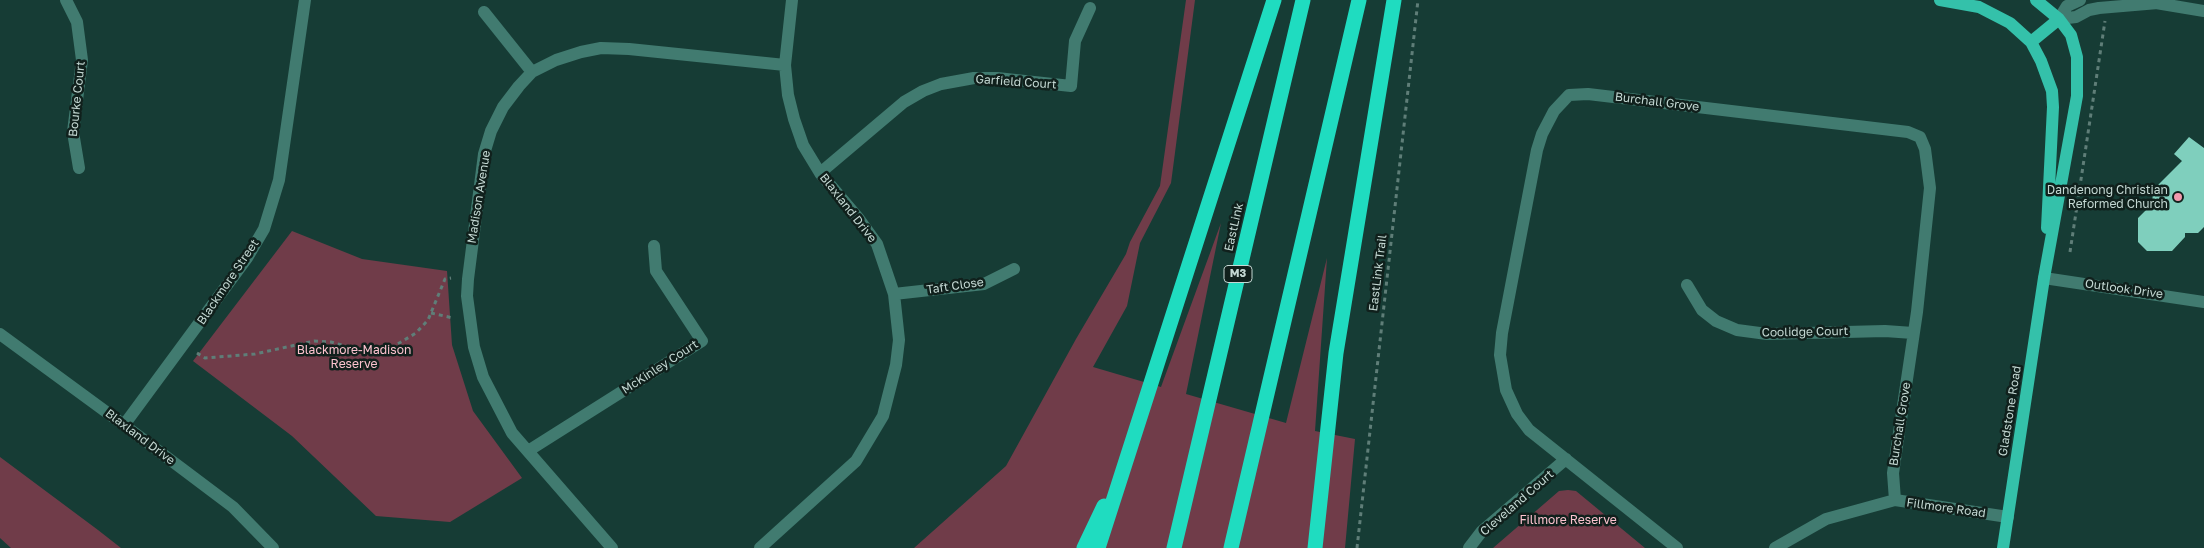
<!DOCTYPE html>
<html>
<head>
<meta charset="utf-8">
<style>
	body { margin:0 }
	canvas { display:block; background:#163c35 }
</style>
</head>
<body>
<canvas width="2204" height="548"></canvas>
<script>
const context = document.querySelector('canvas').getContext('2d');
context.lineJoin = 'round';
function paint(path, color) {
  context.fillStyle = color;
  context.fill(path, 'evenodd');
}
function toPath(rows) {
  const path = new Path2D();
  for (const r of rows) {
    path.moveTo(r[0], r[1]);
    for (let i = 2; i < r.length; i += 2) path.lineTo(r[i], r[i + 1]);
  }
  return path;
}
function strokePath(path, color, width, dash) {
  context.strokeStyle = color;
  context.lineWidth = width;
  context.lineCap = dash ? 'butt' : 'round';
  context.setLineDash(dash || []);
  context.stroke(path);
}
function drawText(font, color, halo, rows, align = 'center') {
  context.font = font + ' "Golos Text",sans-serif';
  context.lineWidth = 5;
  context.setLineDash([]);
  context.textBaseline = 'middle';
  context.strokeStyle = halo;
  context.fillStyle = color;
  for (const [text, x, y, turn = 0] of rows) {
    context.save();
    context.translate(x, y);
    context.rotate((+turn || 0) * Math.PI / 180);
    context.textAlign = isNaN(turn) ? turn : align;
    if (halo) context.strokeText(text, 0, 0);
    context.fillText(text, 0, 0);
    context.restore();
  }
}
paint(toPath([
	[1186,0,1195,0,1171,183,1140,243,1127,306,1093,367,1161,387,1221,223,1186,394,1286,423,1327,258,1315,431,1355,439,1345,548,914,548,1006,466,1076,339,1126,254,1130,242,1160,186],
	[292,231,362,259,447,271,452,345,473,411,522,478,450,522,376,516,292,436,193,361],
	[0,457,98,530,121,548,11,548,0,538],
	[1568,490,1576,491,1645,548,1493,548,1559,491]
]), '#703c49');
paint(toPath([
	[2189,137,2204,148,2204,227,2198,233,2185,233,2185,237,2172,251,2147,251,2138,242,2138,218,2153,203,2152,191,2182,161,2174,154]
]), '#7fcfbd');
strokePath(toPath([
	[2070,252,2105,21],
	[431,313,453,318],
	[197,353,205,358,255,354,314,341,331,342,373,354,386,351,416,333,428,320,445,279,451,278],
	[1357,548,1418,0]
]), '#5f7e78', 3, [4, 4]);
strokePath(toPath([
	[66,0,77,22,82,60,73,132,79,168],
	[2150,2,2204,11],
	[484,12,532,72],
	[2059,19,2076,17,2089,10,2099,8,2158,3],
	[2059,19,2067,6,2080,0],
	[820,173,904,102,923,91,941,84,974,78,997,78,1071,86,1075,41,1090,8],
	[2044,278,2204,302],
	[1687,285,1702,310,1716,321,1737,330,1767,334,1885,331,1913,333],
	[894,294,984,284,1014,269],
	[0,334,124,425,233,507,273,548],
	[124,425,247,258,264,229,279,180,305,0],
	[528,451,702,341,656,271,654,246],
	[612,548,512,433,483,377,474,347,467,296,468,279,484,154,491,131,503,107,519,86,532,72,556,60,581,52,601,48,629,49,785,65],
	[760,548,856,461,883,416,896,365,899,340,894,294,877,244,859,219,820,173,803,145,794,119,788,95,785,65,792,0],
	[1469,548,1482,531,1566,459],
	[1677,548,1529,430,1517,414,1506,390,1500,355,1502,333,1537,150,1542,134,1554,111,1569,95,1588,94,1908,132,1920,137,1925,149,1930,188,1917,312,1893,473,1895,500],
	[1775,548,1826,519,1895,500,2008,517]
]), '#417b70', 12);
strokePath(toPath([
	[1940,0,1979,7,2010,23,2031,42,2041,61,2052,91,2053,107,2047,228],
	[2031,42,2059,19],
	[2003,548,2044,278,2077,96,2077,57,2071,35,2059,19,2036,0]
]), '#34c1aa', 12);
strokePath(toPath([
	[1084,548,1104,506],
	[1098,548,1274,0],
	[1174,548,1303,0],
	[1231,548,1359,0],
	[1315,548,1336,353,1394,0]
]), '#1fdcc0', 15);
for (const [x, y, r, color] of [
	[2178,197,5,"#f29aae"]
]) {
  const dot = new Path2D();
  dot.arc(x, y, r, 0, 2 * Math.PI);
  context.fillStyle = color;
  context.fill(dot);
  strokePath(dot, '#10201c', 2);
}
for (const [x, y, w] of [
	[1238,274,28]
]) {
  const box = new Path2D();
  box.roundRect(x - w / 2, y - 8.5, w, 17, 4);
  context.fillStyle = '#10201c';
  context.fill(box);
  strokePath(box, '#c4d8d3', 1);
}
drawText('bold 11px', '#c4d8d3', null, [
	["M3",1238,274]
]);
drawText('12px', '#c4d8d3', '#10201c', [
	["Garfield Court",1016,82,4],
	["Bourke Court",77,99,-84],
	["Burchall Grove",1657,102,7],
	["Madison Avenue",479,197,-81],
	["Blaxland Drive",848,208,52],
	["EastLink",1234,227,-77],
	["EastLink Trail",1378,273,-83],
	["Blackmore Street",228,282,-56],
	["Taft Close",955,286,-8],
	["Outlook Drive",2124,289,8],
	["Coolidge Court",1805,332,-1],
	["McKinley Court",660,367,-33],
	["Gladstone Road",2010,411,-81],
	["Burchall Grove",1900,424,-81],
	["Blaxland Drive",140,437,37],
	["Cleveland Court",1517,503,-41],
	["Fillmore Road",1946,508,8]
]);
drawText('12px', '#c4d8d3', '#10201c', [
	["Dandenong Christian",2168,190],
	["Reformed Church",2168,204]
], 'right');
drawText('12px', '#fdc3cf', '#10201c', [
	["Blackmore-Madison",354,350],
	["Reserve",354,364],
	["Fillmore Reserve",1568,520]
]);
</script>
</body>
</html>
